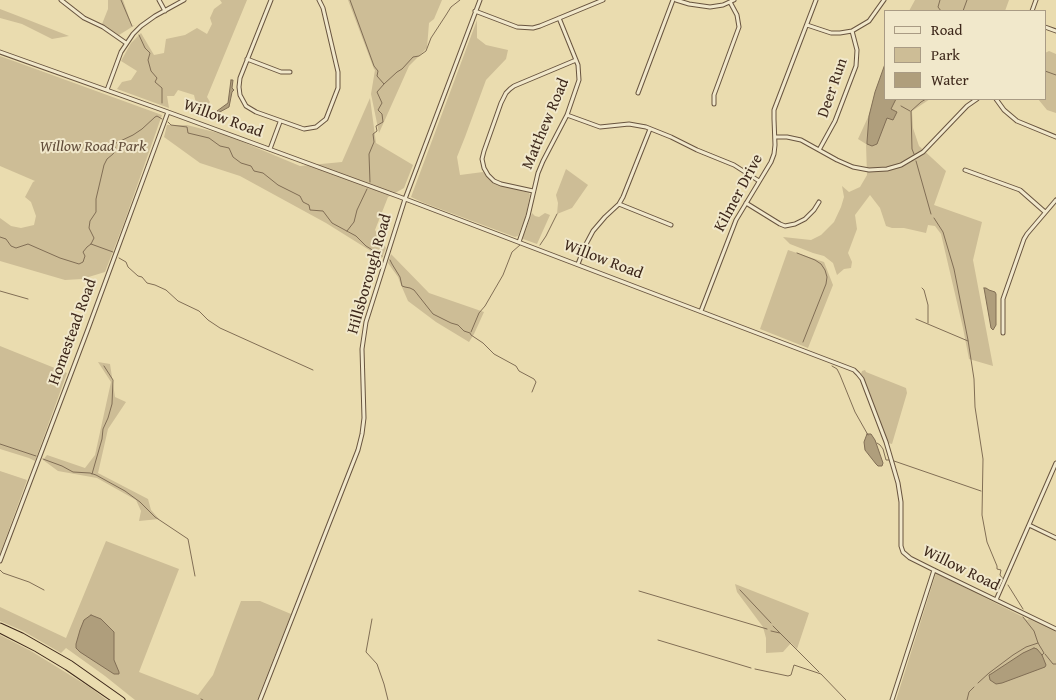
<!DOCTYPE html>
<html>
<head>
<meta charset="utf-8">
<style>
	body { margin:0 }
	#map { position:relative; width:1056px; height:700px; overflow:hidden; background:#eadcaf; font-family:"Gentium Book Plus",serif }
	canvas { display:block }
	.legend { position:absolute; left:884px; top:10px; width:162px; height:90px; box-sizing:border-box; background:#f1e8cb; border:1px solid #a99b84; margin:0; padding:6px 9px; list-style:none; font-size:15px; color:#3d271a }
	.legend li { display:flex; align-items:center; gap:10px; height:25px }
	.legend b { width:25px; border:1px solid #a99b84 }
</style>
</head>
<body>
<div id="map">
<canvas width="1056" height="700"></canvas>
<ul class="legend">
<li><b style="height:6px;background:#f1e8cb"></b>Road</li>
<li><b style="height:14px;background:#cdbd96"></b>Park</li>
<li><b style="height:14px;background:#af9e7c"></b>Water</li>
</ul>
</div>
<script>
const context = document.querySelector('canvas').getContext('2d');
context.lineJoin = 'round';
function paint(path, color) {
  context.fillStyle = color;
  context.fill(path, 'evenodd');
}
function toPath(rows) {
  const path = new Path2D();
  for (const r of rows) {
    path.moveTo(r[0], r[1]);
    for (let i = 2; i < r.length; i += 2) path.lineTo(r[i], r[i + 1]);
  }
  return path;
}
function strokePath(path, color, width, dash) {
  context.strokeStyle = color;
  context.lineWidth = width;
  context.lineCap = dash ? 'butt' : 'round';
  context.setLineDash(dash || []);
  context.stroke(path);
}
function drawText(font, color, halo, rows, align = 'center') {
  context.font = font + ' "Gentium Book Plus",serif';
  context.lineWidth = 4;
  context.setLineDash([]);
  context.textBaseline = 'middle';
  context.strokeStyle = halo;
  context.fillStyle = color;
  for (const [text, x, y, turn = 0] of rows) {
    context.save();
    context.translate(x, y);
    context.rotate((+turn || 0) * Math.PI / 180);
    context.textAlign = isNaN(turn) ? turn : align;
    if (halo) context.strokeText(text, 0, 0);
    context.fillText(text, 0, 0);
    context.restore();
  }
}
paint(toPath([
	[108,0,123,0,132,26,135,25,119,35,102,24,108,9],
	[220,0,247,0,207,97,210,102,202,113,198,111,194,95,178,90,174,96,167,96,169,108,117,89,122,82,131,80,137,71,121,61,131,43,141,33,154,55,164,53,166,39,185,35,197,28,207,34,212,24,210,18,214,9,222,3],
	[348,0,442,0,434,19,429,23,427,48,409,66,379,133,371,94,375,70,374,69],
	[915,0,1009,0,1005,11,909,11],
	[0,9,26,19,69,36,52,39,22,24,0,18],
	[477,20,477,38,486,45,508,50,506,59,486,80,465,137,457,157,460,175,483,172,489,179,496,184,529,193,530,195,525,219,518,236,515,237,424,203,411,197],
	[1049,51,1056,54,1056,113,1047,110,1038,99,1045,99,1045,53],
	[0,56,162,115,124,223,105,272,82,279,65,280,0,261,0,218,11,226,21,228,34,225,36,216,31,202,25,197,33,182,35,181,0,166],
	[876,92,885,99,930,99,912,111,913,128,919,146,946,171,934,205,982,222,973,260,993,366,969,359,963,328,941,234,935,226,928,225,926,233,904,228,892,228,886,226,880,208,870,195,855,215,857,229,848,253,852,262,851,268,844,269,837,275,833,263,824,256,813,253,790,244,783,237,811,240,821,235,834,222,841,207,844,197,842,186,849,192,860,187,867,175,866,144,858,139,869,115],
	[370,98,376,143,413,165,404,188,388,197,375,230,386,248,382,258,326,223,240,176,200,163,164,137,167,125,187,125,226,135,300,166,342,162],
	[566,169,588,185,572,208,557,214,558,203,556,195],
	[532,213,535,216,539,217,545,213,550,215,537,244,523,239,523,237],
	[788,250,824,262,833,285,808,348,760,329],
	[391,254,429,293,484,312,474,334,469,342,436,322,408,301,401,285,398,277,388,263],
	[0,346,67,373,35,461,29,458,0,449],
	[98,362,110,364,115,397,126,402,108,429,98,473,148,499,151,510,159,519,139,521,141,511,136,500,97,478,58,471,43,460,47,455,85,468,95,455,111,382],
	[865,370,866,372,906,388,907,393,892,444,888,443,869,395,861,374,862,371],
	[0,471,27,480,0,554],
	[106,541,179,569,139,672,198,695,213,675,241,601,260,601,291,614,257,700,135,700,105,676,66,648,61,653,23,631,0,621,0,607,66,638],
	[936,573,1023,617,1027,620,1029,619,1056,632,1056,700,896,700],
	[735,584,809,613,797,649,791,643,783,652,766,653,766,638,763,627,737,592],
	[0,635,31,651,91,688,107,700,0,700]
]), '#cdbd96');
const water = toPath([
	[885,64,885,99,896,99,891,109,897,112,893,120,887,118,877,144,872,146,867,144,867,142,869,116,875,92,885,64],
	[231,80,233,80,232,88,234,90,232,92,229,107,218,113,217,111,228,103,231,80],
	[984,288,986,288,989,290,995,292,996,294,996,325,993,330,991,328,984,288],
	[867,434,871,434,875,440,883,463,882,466,878,466,876,464,865,450,864,442,867,434],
	[91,615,101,619,114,632,114,660,119,672,119,674,114,674,80,652,76,648,76,644,80,630,84,620,91,615],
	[1034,648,1037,649,1042,655,1046,665,1045,667,1002,683,996,684,990,680,989,675,991,674,1023,653,1034,648]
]);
paint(water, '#af9e7c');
strokePath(water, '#816e55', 1);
strokePath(toPath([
	[121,0,132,26],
	[350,0,374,66,378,71,377,76,384,84,377,92,382,103,378,110,382,114,383,122,376,126,377,131,373,134,374,142,369,154,370,182],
	[940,0,938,7,941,11],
	[963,11,967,0],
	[139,35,145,48,150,53,148,60,151,71,157,78,155,82,162,88,162,103],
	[1045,71,1056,75],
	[384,84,397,72,402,69,413,57,419,56,426,51,431,38,446,15,451,7,460,0],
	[901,106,910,111],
	[168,122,171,125,187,127,188,133,209,138,220,146,229,148,233,157,241,163,251,166,254,171,263,173,278,185,300,196,303,202,309,205,310,210,323,211,332,223,356,236,366,246,382,256],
	[914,154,912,149,911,111,921,102,926,99],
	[916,161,931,214],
	[934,218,943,232,954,269,968,340,974,379,975,407,983,459,982,515,987,542,997,566,997,569,1001,570,1000,575,1003,579],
	[347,231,354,222,357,210,367,189],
	[0,237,6,239,11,246,16,248,28,244,60,258,79,264,83,262,85,256,83,252,87,247,91,244,94,238,89,228,90,221,96,212,96,199,104,165,107,159,113,154,116,150,114,144,133,135,142,129,155,117,157,116,162,119],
	[91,244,113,252],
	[540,245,546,236,557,214],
	[797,253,815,260,821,264,825,270,827,277,826,284,803,342],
	[119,258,126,262,128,267,138,276,142,277,147,283,155,285,166,290,178,301,199,311,208,320,220,328,313,370],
	[390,260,392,264,400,277,402,286,405,287,410,288,414,290,433,314,451,323,458,325,464,331,470,333,471,335,483,343,494,354,516,366,519,371,534,379,536,382,532,392],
	[922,288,924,290,928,305,928,323],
	[0,291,28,299],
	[916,319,968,341],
	[471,332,479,313,485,306,503,275,512,252,520,245],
	[832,366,837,369,840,375,855,412,868,435],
	[877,443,880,445,883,449,886,460,889,460],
	[0,444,36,456],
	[43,459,62,466,73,472,90,473,96,475,125,491,140,502,155,517,188,539,195,576],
	[894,461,981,491],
	[92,474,102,439,103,429,108,418,112,404,113,380,104,366],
	[0,570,3,573,29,582,44,590],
	[1008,585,1023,609],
	[740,590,771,623],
	[639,591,767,629],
	[1023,617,1034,631,1038,643,1044,653,1042,655],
	[372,619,366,652,377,664,384,684,388,700],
	[773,626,780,633],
	[771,631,780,633,819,672],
	[658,640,751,668],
	[1045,654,1053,664,1056,664],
	[755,669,788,676,791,675,794,665,821,674,846,700],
	[978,683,989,673,1013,655,1026,647,1038,643],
	[201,699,203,700],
	[967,700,969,692,974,687]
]), '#816e55', 1);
const minor = toPath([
	[61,0,84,18,103,27,126,43],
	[159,0,165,11],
	[271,0,240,78,239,87,240,95,246,106,256,112,304,129,316,127,326,119,338,88,338,72,323,8,319,0],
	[676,0,689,4,710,7,723,5,734,0],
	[475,11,517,27,533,28,540,26,603,0],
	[1032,11,1036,0],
	[807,25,831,33,840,33,852,31,869,21,884,0],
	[1045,27,1056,31],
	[0,52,168,112,400,197,854,370,858,374,862,379,886,442,898,483,901,502,901,546,903,552,910,558,934,570,1056,629],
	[247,59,281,72,290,72],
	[107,90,121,52,133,34,141,26,155,16,184,0],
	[638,93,673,0],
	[996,99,1004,110,1017,121,1056,137],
	[714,104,714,95,739,27,737,15,730,2],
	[567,115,600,127,629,124,646,127,671,137,697,150,734,165,759,181],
	[775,137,787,137,801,140,837,160,853,167,869,170,887,169,901,165,923,152,967,106,977,99],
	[270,149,280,122],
	[819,150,835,121,856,66,857,50,852,31],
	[965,170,1020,190,1045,212],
	[533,191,501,184,494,181,488,175,484,168,482,159,484,151,501,103,506,93,510,89,514,86,576,60],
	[746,203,780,224,785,226,795,224,805,219,814,210,819,202],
	[619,204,671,225],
	[519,242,528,216,538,173,543,161,567,115,579,80,578,65,559,18],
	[578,264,585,246,593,231,605,217,619,204,623,197,650,129],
	[701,311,736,220,771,162,774,154,775,145,774,119,774,110,816,0],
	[1003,333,1003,299,1024,239,1027,234,1056,200],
	[1029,525,1056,538],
	[0,561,88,329,168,112],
	[996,600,1056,463],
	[260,700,358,450,362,434,364,418,362,349,366,322,405,199,480,0],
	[892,700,934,570]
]);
const highway = toPath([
	[0,626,22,636,71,664,122,700],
	[0,630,37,649,67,667,115,700]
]);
strokePath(minor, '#68543f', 5);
strokePath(highway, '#3d271a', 7);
strokePath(minor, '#f1e8cb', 3);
strokePath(highway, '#eadcaf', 5);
drawText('16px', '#3d271a', '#f1e8cb', [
	["Deer Run",833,88,-71],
	["Willow Road",223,119,20],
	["Matthew Road",546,124,-67],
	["Kilmer Drive",739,193,-62],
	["Willow Road",603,260,21],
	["Hillsborough Road",370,274,-74],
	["Homestead Road",73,332,-70],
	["Willow Road",961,569,26]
]);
drawText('italic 16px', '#614c39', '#f1e8cb', [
	["Willow Road Park",93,147]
]);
</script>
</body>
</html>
